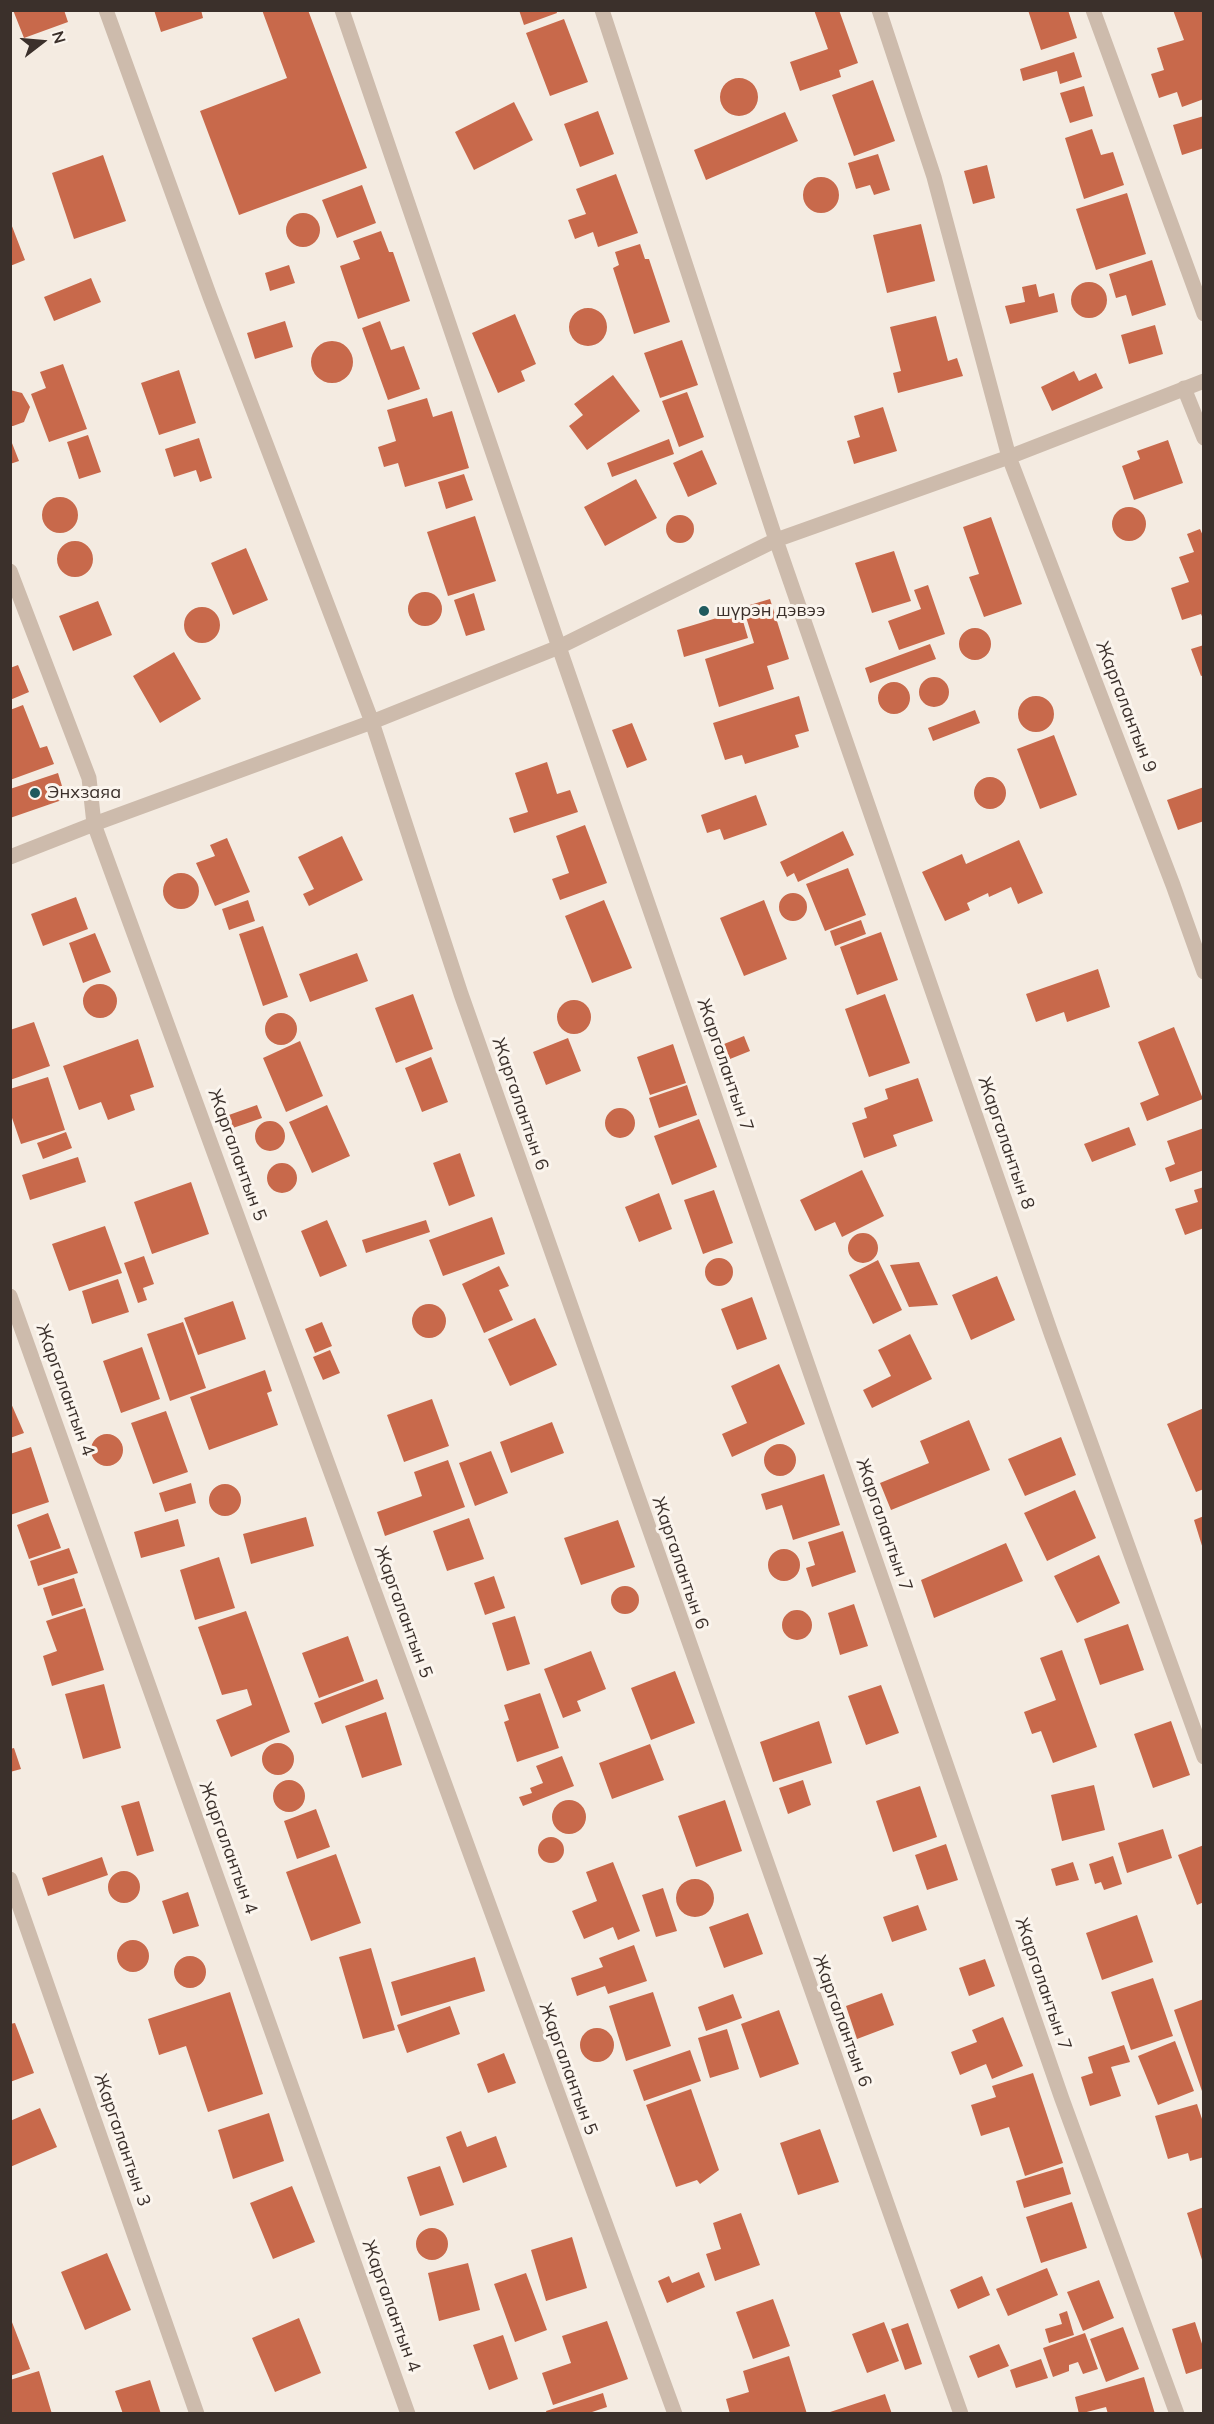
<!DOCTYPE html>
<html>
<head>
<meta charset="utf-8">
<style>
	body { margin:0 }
	#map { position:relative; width:1214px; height:2424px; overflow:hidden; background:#f4ebe1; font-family:Mulish,sans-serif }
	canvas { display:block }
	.frame { position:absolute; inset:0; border:12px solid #3b302b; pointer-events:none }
	.north { position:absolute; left:12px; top:12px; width:60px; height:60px; -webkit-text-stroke:4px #fbf5ee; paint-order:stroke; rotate:74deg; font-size:16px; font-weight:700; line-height:24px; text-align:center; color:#3b302b }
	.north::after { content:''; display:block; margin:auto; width:21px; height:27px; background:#3b302b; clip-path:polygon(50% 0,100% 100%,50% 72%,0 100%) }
</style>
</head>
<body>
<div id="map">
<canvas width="1214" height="2424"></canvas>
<div class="frame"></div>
<div class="north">N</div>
</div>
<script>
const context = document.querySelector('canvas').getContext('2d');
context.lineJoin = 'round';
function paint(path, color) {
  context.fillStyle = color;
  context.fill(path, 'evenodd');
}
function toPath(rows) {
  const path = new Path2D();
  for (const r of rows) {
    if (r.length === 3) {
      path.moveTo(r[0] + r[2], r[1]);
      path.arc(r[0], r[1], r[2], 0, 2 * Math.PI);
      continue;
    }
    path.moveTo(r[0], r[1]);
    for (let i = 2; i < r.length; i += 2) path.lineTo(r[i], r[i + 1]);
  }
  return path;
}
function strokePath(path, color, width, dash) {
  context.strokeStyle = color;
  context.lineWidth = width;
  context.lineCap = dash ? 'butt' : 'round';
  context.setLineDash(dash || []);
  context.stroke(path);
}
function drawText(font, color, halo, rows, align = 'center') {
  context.font = font + ' Mulish,sans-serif';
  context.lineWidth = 6;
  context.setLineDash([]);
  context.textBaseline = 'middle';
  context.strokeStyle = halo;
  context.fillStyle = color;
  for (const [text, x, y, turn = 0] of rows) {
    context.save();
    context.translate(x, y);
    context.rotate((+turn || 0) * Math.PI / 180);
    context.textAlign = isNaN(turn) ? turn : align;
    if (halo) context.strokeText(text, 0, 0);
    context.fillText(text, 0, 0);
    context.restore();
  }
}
paint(toPath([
	[13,10,64,10,68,22,24,38],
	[154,10,201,10,203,18,161,32],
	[262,10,308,10,367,168,239,215,200,111,287,78],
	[519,10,556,10,557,13,524,25],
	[814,10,839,10,858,63,839,70,841,77,800,91,790,62,828,49],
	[1028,10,1068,10,1077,38,1041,50],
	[1173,10,1204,10,1204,99,1182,107,1177,92,1159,98,1151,74,1164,70,1157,48,1184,40],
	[564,19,588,82,550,96,526,33],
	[1074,52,1082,77,1060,84,1057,71,1023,81,1020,69],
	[739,97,19],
	[873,80,895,141,854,156,832,95],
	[1084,86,1093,116,1070,123,1060,93],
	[514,102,533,140,474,170,455,132],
	[598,111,614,154,580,167,564,124],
	[785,112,798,141,706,180,694,150],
	[1204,116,1204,148,1182,155,1173,125],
	[1092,129,1101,155,1113,152,1124,185,1084,199,1065,138],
	[878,154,890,190,874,195,870,185,856,189,848,163],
	[103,155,126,221,74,239,52,173],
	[987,165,995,198,973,204,964,171],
	[616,174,638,233,598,247,593,232,575,239,568,220,586,214,576,189],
	[821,195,18],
	[362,185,376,223,337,238,322,200],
	[1127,193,1146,254,1096,270,1076,209],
	[303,230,17],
	[10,221,25,260,10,266],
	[921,224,935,281,887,293,873,235],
	[381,231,389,252,393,252,410,301,358,319,340,266,360,259,353,241],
	[640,244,645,259,649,259,670,322,634,334,613,268,619,265,615,252],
	[1152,260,1166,305,1132,316,1126,295,1116,298,1109,274],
	[289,265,295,283,270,291,265,273],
	[91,278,101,302,54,321,44,297],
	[1089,300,18],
	[1036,284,1039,297,1054,293,1058,312,1010,324,1005,306,1025,302,1022,287],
	[588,327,19],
	[515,314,536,364,521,371,525,381,498,393,472,333],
	[936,316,948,361,957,358,963,376,898,393,893,373,901,371,890,327],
	[285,321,293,347,255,359,247,333],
	[380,321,391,350,404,346,420,389,388,400,362,328],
	[1155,325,1163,354,1129,364,1121,335],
	[682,340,698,385,660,398,644,353],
	[332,362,21],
	[63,364,87,429,49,442,31,394,46,388,40,372],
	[179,370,196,423,159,435,141,383],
	[1074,371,1079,381,1096,373,1103,388,1052,411,1041,387],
	[613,375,640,411,587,450,569,426,583,415,574,404],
	[10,390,22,393,30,407,24,422,13,426,10,426],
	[687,392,704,437,679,447,662,401],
	[427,398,433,417,452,411,469,468,405,487,398,463,384,467,378,447,396,441,387,410],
	[883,407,897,451,854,464,847,441,860,437,854,416],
	[88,435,101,472,79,479,67,442],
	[10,438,19,461,10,464],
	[199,438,212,478,200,482,196,470,174,477,165,449],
	[669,439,674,454,612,477,607,463],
	[1168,440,1183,483,1134,500,1122,466,1140,459,1137,451],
	[702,450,717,484,688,497,673,463],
	[464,474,473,500,446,509,438,482],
	[636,479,657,518,605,546,584,507],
	[60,515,18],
	[1129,524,17],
	[680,529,14],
	[475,516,496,581,448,596,427,532],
	[991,517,1022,604,984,617,969,577,979,574,963,527],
	[1200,529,1204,538,1204,621,1201,614,1182,620,1171,588,1189,582,1179,557,1194,552,1187,534],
	[75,559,18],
	[246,548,268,600,233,615,211,563],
	[894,551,911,601,872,613,855,563],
	[928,585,945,634,899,650,888,621,921,609,914,590],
	[425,609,17],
	[474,593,485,630,466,636,454,600],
	[770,599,789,659,767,666,774,689,719,707,705,659,754,643,743,607],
	[98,601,112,635,73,651,59,616],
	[202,625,18],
	[740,611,748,638,684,657,677,630],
	[975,644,16],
	[930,644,936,659,870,683,865,668],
	[1204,645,1204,675,1201,676,1191,649],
	[174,652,201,699,160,723,133,676],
	[18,665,29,692,10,700,10,668],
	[934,692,15],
	[894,698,16],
	[799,696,809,731,795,735,799,747,745,764,742,755,725,760,713,723],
	[1036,714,18],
	[23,705,40,748,47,746,54,764,10,780,10,710],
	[975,710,980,723,933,741,928,728],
	[632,723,647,760,627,768,612,730],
	[1054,735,1077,795,1040,809,1017,749],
	[547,762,557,794,570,790,578,812,514,833,509,818,528,812,515,773],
	[58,773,62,786,58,790,62,800,10,818,10,789],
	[990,793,16],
	[1204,787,1204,821,1178,830,1167,800],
	[756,795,767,825,724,840,720,829,707,833,701,815],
	[585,825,607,883,560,900,552,879,569,873,556,836],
	[843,831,854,855,798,882,794,873,787,877,780,862],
	[342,836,363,880,309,906,303,894,314,889,298,857],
	[227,838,250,892,215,906,196,863,215,856,210,845],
	[1019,840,1043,893,1018,904,1011,887,989,897,988,893,967,903,970,910,945,921,922,872,962,854,966,864],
	[848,868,866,915,825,931,806,884],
	[181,891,18],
	[793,907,14],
	[76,897,88,929,43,946,31,914],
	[248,900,255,921,229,930,222,909],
	[604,900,632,968,592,983,565,916],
	[764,900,787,959,744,976,720,918],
	[861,920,866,934,835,946,830,931],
	[263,926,288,997,263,1006,239,934],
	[881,932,898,980,857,995,840,947],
	[95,933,111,972,83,983,69,943],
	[357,953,368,981,310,1002,299,974],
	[1098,969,1110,1007,1067,1022,1064,1012,1036,1022,1026,994],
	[100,1001,17],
	[413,994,433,1049,396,1063,375,1008],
	[885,994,910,1063,869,1077,845,1009],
	[574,1017,17],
	[281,1029,16],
	[34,1022,50,1066,10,1080,10,1030],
	[1174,1027,1203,1099,1147,1121,1140,1103,1159,1095,1138,1042],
	[744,1036,750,1051,730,1059,724,1044],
	[568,1038,581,1071,546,1085,533,1052],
	[138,1039,154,1087,130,1095,135,1110,108,1120,101,1102,79,1110,63,1066],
	[300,1041,323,1096,286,1112,263,1058],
	[673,1044,686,1083,650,1095,637,1057],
	[431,1057,448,1102,422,1112,405,1068],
	[48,1077,65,1130,21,1144,10,1112,10,1089],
	[918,1078,933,1121,893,1135,897,1146,864,1158,852,1123,867,1118,864,1108,888,1099,885,1089],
	[687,1085,697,1115,659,1128,649,1098],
	[257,1105,262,1118,230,1129,226,1116],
	[327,1105,350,1156,312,1173,289,1122],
	[620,1123,15],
	[699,1119,717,1167,672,1185,654,1136],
	[270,1136,15],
	[1129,1127,1136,1145,1092,1162,1084,1144],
	[1204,1128,1204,1170,1170,1182,1165,1168,1175,1164,1167,1141],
	[66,1132,72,1148,43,1159,37,1143],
	[460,1153,475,1196,449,1206,433,1163],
	[78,1157,86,1182,30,1200,22,1175],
	[282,1178,15],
	[862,1170,884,1216,842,1237,835,1222,815,1231,800,1200],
	[191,1182,209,1234,152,1254,134,1202],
	[1204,1187,1204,1228,1185,1235,1175,1209,1198,1202,1194,1190],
	[714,1190,733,1243,703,1254,684,1200],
	[659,1193,672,1229,639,1242,625,1207],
	[492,1217,505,1254,443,1276,429,1240],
	[327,1220,347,1266,320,1277,301,1231],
	[426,1220,430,1232,366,1253,362,1240],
	[105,1226,122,1273,69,1291,52,1244],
	[863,1248,15],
	[144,1256,154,1284,143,1288,147,1300,138,1303,124,1263],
	[719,1272,14],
	[878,1260,902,1310,873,1324,849,1275],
	[919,1262,938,1305,909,1307,890,1265],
	[499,1266,509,1286,499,1290,513,1320,484,1333,462,1284],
	[997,1276,1015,1320,971,1340,952,1295],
	[118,1279,129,1312,92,1324,82,1291],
	[752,1297,767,1339,737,1350,721,1309],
	[233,1301,246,1339,198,1355,184,1318],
	[429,1321,17],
	[535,1318,557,1365,510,1386,488,1339],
	[183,1322,206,1388,170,1401,147,1334],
	[322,1322,332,1346,315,1353,305,1329],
	[910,1334,932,1379,872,1408,863,1390,891,1376,878,1350],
	[142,1347,160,1399,121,1413,103,1361],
	[330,1350,340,1373,323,1380,313,1357],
	[779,1364,805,1424,732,1457,722,1434,747,1423,731,1386],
	[265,1370,272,1391,267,1393,278,1425,209,1450,190,1397],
	[432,1399,449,1446,404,1462,387,1415],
	[10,1401,24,1433,10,1438],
	[1204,1408,1204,1489,1196,1492,1167,1424],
	[166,1411,188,1472,153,1484,131,1423],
	[969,1420,990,1470,891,1510,880,1483,929,1463,920,1441],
	[552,1422,564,1453,511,1473,500,1442],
	[107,1450,16],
	[1061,1437,1076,1475,1025,1496,1008,1459],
	[780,1460,16],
	[31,1447,49,1502,10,1515,10,1454],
	[491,1451,508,1493,475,1506,459,1463],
	[448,1460,465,1507,385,1536,377,1512,422,1496,414,1472],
	[824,1474,840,1525,793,1540,782,1505,766,1510,761,1494],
	[191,1483,196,1503,165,1512,159,1493],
	[225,1500,16],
	[1075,1490,1096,1538,1047,1561,1024,1513],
	[48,1513,61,1548,29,1559,17,1525],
	[1204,1516,1204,1549,1203,1549,1194,1520],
	[306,1517,314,1546,251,1564,243,1534],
	[469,1518,484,1559,447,1571,433,1531],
	[178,1519,185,1546,141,1558,134,1532],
	[618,1520,635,1567,581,1585,564,1538],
	[843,1531,856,1572,812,1587,806,1568,815,1565,808,1542],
	[1006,1543,1023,1581,934,1618,921,1580],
	[69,1548,78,1573,38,1586,30,1561],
	[784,1565,16],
	[1099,1555,1120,1603,1077,1623,1054,1576],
	[219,1557,235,1608,195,1620,180,1570],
	[494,1576,505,1608,485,1615,474,1583],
	[74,1578,83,1606,52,1616,43,1588],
	[625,1600,14],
	[854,1604,868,1646,840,1655,828,1613],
	[85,1608,104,1670,52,1686,43,1656,57,1651,46,1621],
	[797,1625,15],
	[246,1611,290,1732,231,1757,216,1720,252,1705,247,1689,222,1695,198,1627],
	[515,1616,530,1664,507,1671,492,1623],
	[1128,1624,1144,1670,1100,1685,1084,1639],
	[348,1636,364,1681,319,1698,302,1653],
	[1062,1650,1097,1747,1053,1763,1041,1731,1032,1734,1024,1712,1056,1700,1040,1658],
	[591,1651,606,1689,577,1701,581,1711,563,1718,544,1669],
	[675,1671,695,1723,651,1740,631,1688],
	[377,1679,384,1699,322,1724,314,1703],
	[104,1684,121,1748,83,1759,65,1694],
	[881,1685,899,1733,866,1745,848,1696],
	[540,1693,559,1748,517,1762,504,1722,509,1720,504,1705],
	[386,1712,402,1765,362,1778,345,1726],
	[819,1721,832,1763,773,1782,760,1742],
	[1171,1721,1190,1775,1153,1788,1134,1734],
	[278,1759,16],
	[650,1744,664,1780,612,1799,599,1763],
	[14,1748,21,1769,10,1772,10,1749],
	[562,1756,574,1786,523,1806,519,1797,532,1793,530,1788,543,1783,536,1766],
	[289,1796,16],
	[803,1780,811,1805,788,1814,779,1788],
	[1094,1785,1105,1830,1062,1841,1051,1795],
	[920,1786,937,1837,893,1852,876,1801],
	[569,1817,17],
	[725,1800,742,1851,696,1867,678,1816],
	[139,1801,154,1851,137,1856,121,1806],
	[316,1809,330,1847,297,1859,284,1821],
	[1163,1829,1172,1858,1127,1873,1118,1843],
	[551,1850,13],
	[946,1844,958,1880,927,1890,915,1855],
	[1204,1845,1204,1902,1197,1905,1178,1855],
	[336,1854,361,1923,311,1941,286,1872],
	[1113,1856,1122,1884,1104,1890,1101,1882,1095,1884,1089,1864],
	[102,1857,108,1875,48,1896,42,1878],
	[613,1862,640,1931,618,1940,613,1927,584,1939,572,1911,597,1901,586,1872],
	[1073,1862,1079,1880,1056,1886,1051,1869],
	[124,1887,16],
	[695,1898,19],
	[663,1888,677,1931,656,1937,642,1895],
	[188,1892,199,1926,173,1934,162,1901],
	[918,1905,927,1930,892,1942,883,1917],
	[748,1913,763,1954,724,1968,709,1927],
	[1137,1915,1153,1962,1102,1980,1086,1933],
	[133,1956,16],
	[634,1945,647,1981,608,1994,605,1986,577,1996,571,1978,603,1967,599,1958],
	[371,1948,395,2030,363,2039,339,1957],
	[190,1972,16],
	[475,1957,485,1991,401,2016,391,1982],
	[985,1959,995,1986,969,1996,959,1968],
	[1153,1978,1173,2036,1131,2050,1111,1992],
	[230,1992,263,2094,208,2112,186,2046,159,2055,148,2019],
	[653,1992,671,2046,626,2061,609,2006],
	[882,1993,894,2025,857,2039,846,2006],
	[733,1994,742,2018,706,2031,698,2007],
	[1204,1999,1204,2094,1203,2094,1174,2010],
	[450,2006,460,2034,407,2053,397,2025],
	[779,2010,799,2064,760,2078,741,2024],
	[1003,2017,1023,2066,992,2079,986,2064,960,2075,951,2052,977,2042,972,2030],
	[15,2023,34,2073,10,2082,10,2024],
	[597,2045,17],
	[727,2029,739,2069,710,2078,698,2038],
	[1175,2041,1194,2091,1158,2105,1138,2056],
	[1124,2045,1130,2062,1111,2067,1121,2096,1090,2106,1081,2077,1093,2073,1088,2057],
	[690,2050,701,2081,644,2101,633,2070],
	[504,2053,516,2083,488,2093,477,2064],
	[1033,2073,1063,2163,1025,2176,1009,2127,981,2136,971,2105,996,2097,992,2086],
	[691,2089,719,2170,700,2184,697,2180,676,2187,646,2105],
	[1197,2104,1204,2125,1204,2157,1190,2161,1188,2153,1168,2159,1155,2116],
	[40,2108,57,2147,10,2167,10,2121],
	[269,2113,284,2161,233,2179,218,2130],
	[820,2129,839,2182,798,2195,780,2143],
	[461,2131,467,2147,496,2136,507,2167,463,2183,446,2137],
	[440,2166,454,2205,420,2216,407,2177],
	[1063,2167,1071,2194,1024,2208,1016,2181],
	[292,2186,315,2242,273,2259,250,2203],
	[1072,2202,1087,2248,1041,2263,1026,2217],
	[1204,2207,1204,2263,1203,2263,1187,2213],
	[741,2213,760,2265,715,2281,706,2254,721,2249,713,2223],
	[432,2244,16],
	[572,2237,587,2288,546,2301,531,2250],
	[107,2253,131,2310,85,2330,61,2272],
	[468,2263,480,2310,439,2321,428,2273],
	[1047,2268,1058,2295,1008,2316,996,2289],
	[699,2272,705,2287,667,2303,658,2281,669,2276,672,2283],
	[526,2273,547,2330,515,2342,494,2284],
	[982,2276,990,2295,958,2309,950,2290],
	[1099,2280,1114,2318,1083,2331,1067,2292],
	[773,2299,790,2346,753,2359,736,2312],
	[1067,2311,1074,2335,1049,2343,1045,2329,1062,2324,1059,2314],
	[10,2317,30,2369,10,2376],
	[299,2318,321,2373,275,2392,252,2338],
	[607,2321,628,2379,553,2405,542,2373,571,2363,562,2336],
	[884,2322,899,2361,867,2373,852,2334],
	[1195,2322,1204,2350,1204,2368,1186,2374,1172,2329],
	[908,2323,922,2364,905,2370,891,2329],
	[1123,2327,1139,2369,1106,2382,1090,2339],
	[1085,2333,1098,2369,1083,2374,1078,2362,1069,2365,1069,2371,1053,2377,1043,2348],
	[503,2335,518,2379,489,2390,473,2345],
	[999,2344,1009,2366,978,2378,969,2356],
	[789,2356,807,2414,730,2414,726,2399,749,2392,743,2371],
	[1041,2359,1048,2378,1016,2388,1010,2370],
	[39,2371,52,2414,10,2414,10,2380],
	[1144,2377,1155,2414,1108,2414,1106,2407,1079,2414,1075,2397],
	[150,2380,161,2414,123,2414,115,2391],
	[603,2393,607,2407,586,2414,547,2414,546,2411],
	[885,2394,892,2414,827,2414,827,2413]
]), '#c8694b');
strokePath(toPath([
	[106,10,210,297,372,722,461,994,961,2414],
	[342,10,559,647,1062,2099,1177,2414],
	[602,10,776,540,1052,1336,1204,1757],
	[879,10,934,177,1009,457,1173,885,1204,972],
	[1093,10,1204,314],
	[1184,388,1204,438],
	[10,571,89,778,94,824,675,2414],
	[10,857,94,824,372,722,559,647,776,540,1009,457,1204,381],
	[10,1296,408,2414],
	[10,1879,197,2414]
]), '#cdbbac', 15);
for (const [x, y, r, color] of [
	[704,611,6,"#1f5a5e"],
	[35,793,6,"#1f5a5e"]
]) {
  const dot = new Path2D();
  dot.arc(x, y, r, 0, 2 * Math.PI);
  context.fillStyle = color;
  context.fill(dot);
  strokePath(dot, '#fbf5ee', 2);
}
drawText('18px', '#3b302b', '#fbf5ee', [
	["шүрэн дэвээ",716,611],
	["Энхзаяа",47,793]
], 'left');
drawText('18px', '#3b302b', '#fbf5ee', [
	["Жаргалантын 9",1126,707,69],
	["Жаргалантын 7",725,1065,71],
	["Жаргалантын 6",520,1104,71],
	["Жаргалантын 8",1006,1143,71],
	["Жаргалантын 5",237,1155,70],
	["Жаргалантын 4",65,1390,70],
	["Жаргалантын 7",884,1525,71],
	["Жаргалантын 6",680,1563,71],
	["Жаргалантын 5",403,1612,70],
	["Жаргалантын 4",228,1848,70],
	["Жаргалантын 7",1043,1984,71],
	["Жаргалантын 6",842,2021,70],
	["Жаргалантын 5",568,2069,70],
	["Жаргалантын 3",122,2140,71],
	["Жаргалантын 4",391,2306,70]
]);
</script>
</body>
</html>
